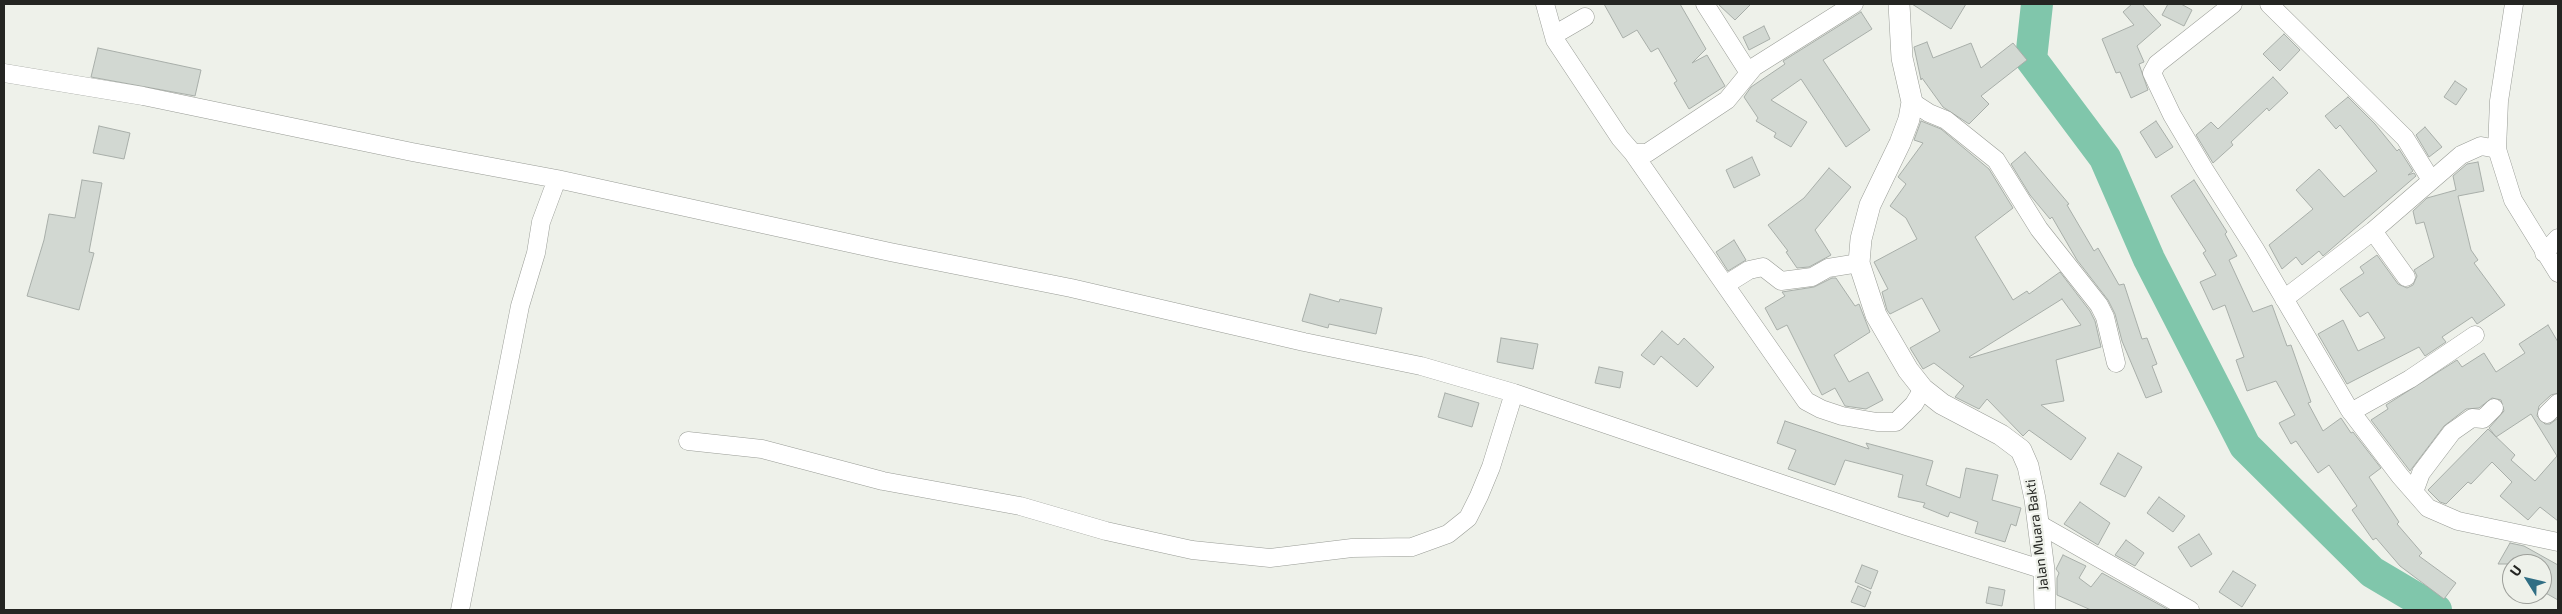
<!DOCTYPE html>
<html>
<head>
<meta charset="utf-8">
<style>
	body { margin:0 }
	#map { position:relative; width:2562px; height:614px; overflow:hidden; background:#eef1ea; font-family:"Exo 2",sans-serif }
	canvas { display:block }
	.frame { position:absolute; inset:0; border:5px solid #242522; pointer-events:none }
	.north { position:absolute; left:2502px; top:554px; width:50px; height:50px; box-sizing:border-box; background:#eef1ea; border:1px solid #9d9f9a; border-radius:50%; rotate:306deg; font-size:14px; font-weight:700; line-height:20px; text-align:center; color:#242522 }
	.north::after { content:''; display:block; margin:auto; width:18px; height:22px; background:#306e84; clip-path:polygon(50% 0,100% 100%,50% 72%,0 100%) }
</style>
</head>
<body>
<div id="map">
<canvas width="2562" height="614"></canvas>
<div class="frame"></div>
<div class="north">U</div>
</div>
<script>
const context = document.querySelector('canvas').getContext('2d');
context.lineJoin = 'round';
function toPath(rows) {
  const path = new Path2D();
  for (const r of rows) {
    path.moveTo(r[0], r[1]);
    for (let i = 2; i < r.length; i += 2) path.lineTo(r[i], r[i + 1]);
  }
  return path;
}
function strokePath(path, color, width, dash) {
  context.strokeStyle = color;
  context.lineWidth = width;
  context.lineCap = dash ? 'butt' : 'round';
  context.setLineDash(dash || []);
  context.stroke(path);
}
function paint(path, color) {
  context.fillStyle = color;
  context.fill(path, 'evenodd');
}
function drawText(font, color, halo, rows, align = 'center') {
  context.font = font + ' "Exo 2",sans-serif';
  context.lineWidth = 4.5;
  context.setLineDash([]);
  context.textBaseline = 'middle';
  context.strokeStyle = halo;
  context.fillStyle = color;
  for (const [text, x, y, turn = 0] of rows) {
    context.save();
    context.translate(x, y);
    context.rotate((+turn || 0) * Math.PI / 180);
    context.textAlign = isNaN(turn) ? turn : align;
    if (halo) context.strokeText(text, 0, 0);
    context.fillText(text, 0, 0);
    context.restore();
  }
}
strokePath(toPath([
	[2037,4,2031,59,2105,158,2149,259,2245,446,2372,572,2436,610]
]), '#80c6ab', 32);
const building = toPath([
	[1604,4,1680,4,1706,49,1692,63,1707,55,1725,86,1689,109,1674,83,1677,81,1658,48,1651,52,1637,30,1623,38,1604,4],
	[1718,4,1751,4,1735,20,1718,4],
	[1912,4,1966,4,1951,29,1912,4],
	[2132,4,2142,4,2161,25,2137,46,2144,62,2139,64,2148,90,2131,98,2120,72,2116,73,2102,39,2134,25,2123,12,2132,4],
	[2168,4,2181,4,2192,10,2184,26,2162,15,2168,4],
	[1861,12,1872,29,1823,60,1870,130,1846,147,1801,79,1771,100,1807,122,1791,147,1774,137,1776,133,1756,121,1758,118,1744,97,1751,87,1785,64,1783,61,1861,12],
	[1764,26,1770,39,1749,50,1743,37,1764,26],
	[2284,34,2300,50,2280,71,2263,54,2284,34],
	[1927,42,1933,58,1971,43,1981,68,2013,43,2027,60,1981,96,1989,104,1969,124,1943,107,1922,78,1921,80,1914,47,1927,42],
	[98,48,201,70,195,96,91,77,98,48],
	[2273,77,2288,93,2269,111,2267,108,2231,142,2233,145,2213,163,2196,135,2211,122,2218,129,2273,77],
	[2455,81,2467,89,2456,105,2444,97,2455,81],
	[2348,97,2375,124,2397,151,2399,149,2413,171,2408,175,2414,173,2416,176,2323,256,2319,251,2302,265,2296,257,2282,269,2269,245,2313,209,2296,190,2319,169,2344,197,2377,171,2340,125,2336,129,2325,116,2348,97],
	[1921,121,1941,129,1989,169,2013,208,1975,237,2013,300,2027,291,2029,294,2060,272,2090,311,2095,321,2101,347,2056,360,2064,401,2041,405,2086,438,2071,460,2029,430,2023,436,1987,399,1979,409,1955,397,1964,386,1934,363,1923,369,1910,348,1940,331,1922,298,1890,314,1887,310,1882,292,1888,289,1874,262,1917,239,1906,218,1890,206,1906,184,1898,177,1923,143,1914,140,1921,121],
	[2062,299,2081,325,1970,358,1969,357,2062,299],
	[2156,121,2173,147,2156,158,2140,132,2156,121],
	[99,126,130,133,124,159,93,153,99,126],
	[2425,127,2442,147,2429,157,2416,135,2425,127],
	[2025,152,2069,204,2067,205,2094,251,2098,248,2119,285,2124,284,2142,339,2147,338,2157,364,2152,366,2162,392,2146,398,2122,341,2115,314,2108,300,2077,260,2052,217,2050,219,2030,195,2011,164,2025,152],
	[1752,157,1760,175,1734,188,1726,170,1752,157],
	[2478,162,2484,191,2458,196,2471,250,2478,260,2474,263,2505,305,2477,324,2472,317,2442,337,2446,342,2425,356,2419,347,2347,384,2318,334,2343,320,2358,351,2385,338,2368,312,2360,317,2340,289,2364,273,2360,267,2377,255,2398,284,2407,288,2413,285,2417,276,2414,270,2434,257,2424,222,2416,224,2413,211,2427,198,2456,190,2453,176,2467,164,2478,162],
	[1829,168,1851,187,1815,230,1831,255,1809,267,1797,268,1786,252,1788,251,1768,225,1804,198,1829,168],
	[82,180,102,183,89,252,94,253,79,310,27,296,44,240,49,214,75,218,82,180],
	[2194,180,2227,232,2225,234,2237,256,2229,260,2253,312,2272,305,2287,346,2291,345,2311,402,2308,403,2323,431,2341,418,2351,433,2353,432,2381,468,2369,477,2399,522,2397,524,2422,553,2419,556,2456,583,2444,599,2400,566,2376,538,2373,540,2352,510,2357,506,2329,465,2318,473,2296,441,2291,444,2279,423,2295,415,2276,381,2247,391,2236,360,2244,357,2225,305,2213,310,2200,282,2216,275,2203,253,2206,251,2171,196,2194,180],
	[1734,240,1746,260,1728,271,1716,252,1734,240],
	[1832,278,1836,278,1855,306,1859,304,1870,332,1834,355,1849,382,1868,372,1883,400,1866,409,1845,406,1835,388,1822,395,1787,325,1777,330,1765,308,1785,296,1782,292,1814,287,1832,278],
	[1310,294,1339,302,1340,299,1382,308,1376,334,1329,324,1328,328,1302,321,1310,294],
	[2548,325,2558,342,2558,393,2551,395,2539,406,2537,416,2545,424,2550,424,2558,418,2558,521,2540,507,2528,520,2500,496,2512,482,2492,462,2471,484,2468,482,2446,504,2440,502,2428,490,2488,429,2515,455,2511,460,2535,481,2557,456,2531,414,2496,437,2489,428,2504,411,2501,400,2492,398,2479,408,2466,409,2444,426,2410,471,2371,420,2388,409,2386,405,2457,360,2462,367,2484,353,2496,372,2525,353,2519,344,2548,325],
	[1662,331,1678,345,1684,338,1714,367,1697,387,1661,356,1654,365,1641,355,1662,331],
	[1501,338,1538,344,1533,369,1497,362,1501,338],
	[1599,367,1623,372,1620,388,1595,383,1599,367],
	[1445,393,1479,403,1472,427,1438,417,1445,393],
	[1785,421,1869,449,1866,443,1933,461,1926,485,1960,498,1966,468,1998,475,1992,500,2021,508,2016,526,2011,524,2005,542,1975,533,1978,522,1950,512,1948,517,1923,507,1925,503,1898,497,1903,475,1845,460,1835,485,1788,469,1796,450,1777,443,1785,421],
	[2118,453,2142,467,2125,497,2100,484,2118,453],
	[2159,497,2185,516,2173,532,2147,513,2159,497],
	[2080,502,2110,523,2098,545,2064,524,2080,502],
	[2199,534,2212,554,2191,567,2178,547,2199,534],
	[2126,540,2144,553,2135,566,2115,555,2126,540],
	[2510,543,2524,546,2558,565,2558,600,2542,591,2542,564,2498,564,2510,543],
	[2063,555,2086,566,2079,578,2091,587,2102,573,2169,610,2091,610,2057,595,2057,578,2059,573,2056,569,2063,555],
	[1862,565,1878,571,1871,589,1855,582,1862,565],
	[2233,571,2256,585,2242,607,2219,592,2233,571],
	[1858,586,1871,592,1865,607,1851,602,1858,586],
	[1989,587,2005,590,2002,606,1986,603,1989,587]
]);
paint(building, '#d2d8d2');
strokePath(building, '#a8aea9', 1);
const minor = toPath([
	[1545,4,1555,40,1620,138,1633,153,1806,401,1821,409,1842,416,1877,422,1896,422,1914,404,1923,389],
	[1705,4,1749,73],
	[2233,4,2157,64,2152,73,2172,115,2204,169,2255,249,2349,409,2400,476,2428,508,2458,521,2558,542],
	[2269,4,2405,138,2431,180],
	[2514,4,2499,101,2497,149,2513,200,2558,273],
	[1554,35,1585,17],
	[4,73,143,96,412,152,557,179,890,252,1071,288,1304,342,1421,366,1514,393,1906,526,2044,570],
	[1912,102,1929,113,1946,120,1996,160,2039,229,2099,305,2105,317,2116,363],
	[1633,153,1647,153,1727,100,1754,67,1854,4],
	[2373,231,2406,277],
	[2544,253,2558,238],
	[1725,285,1749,270,1763,267,1781,281,1812,277,1828,268,1859,263],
	[2284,299,2373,231,2461,155,2481,146,2497,149],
	[2351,412,2410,379,2475,335],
	[2547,414,2558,403],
	[688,441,762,449,883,481,1020,506,1106,531,1192,550,1270,558,1352,548,1412,547,1448,534,1468,518,1479,496,1491,467,1514,393],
	[2414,492,2421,473,2452,432,2472,418,2483,419,2494,408],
	[2037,523,2190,610],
	[460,610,520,306,536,253,541,222,557,179]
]);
const major = toPath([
	[1899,4,1902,58,1912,102,1909,119,1900,143,1870,205,1861,239,1859,263,1876,315,1908,370,1923,389,1942,404,2001,435,2021,450,2028,466,2035,499,2044,570,2045,610]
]);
strokePath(minor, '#999c96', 19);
strokePath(major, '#999c96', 22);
strokePath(minor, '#fff', 18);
strokePath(major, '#fff', 21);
drawText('14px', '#242522', '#eef1ea', [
	["Jalan Muara Bakti",2037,535,-97]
]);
</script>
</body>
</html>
